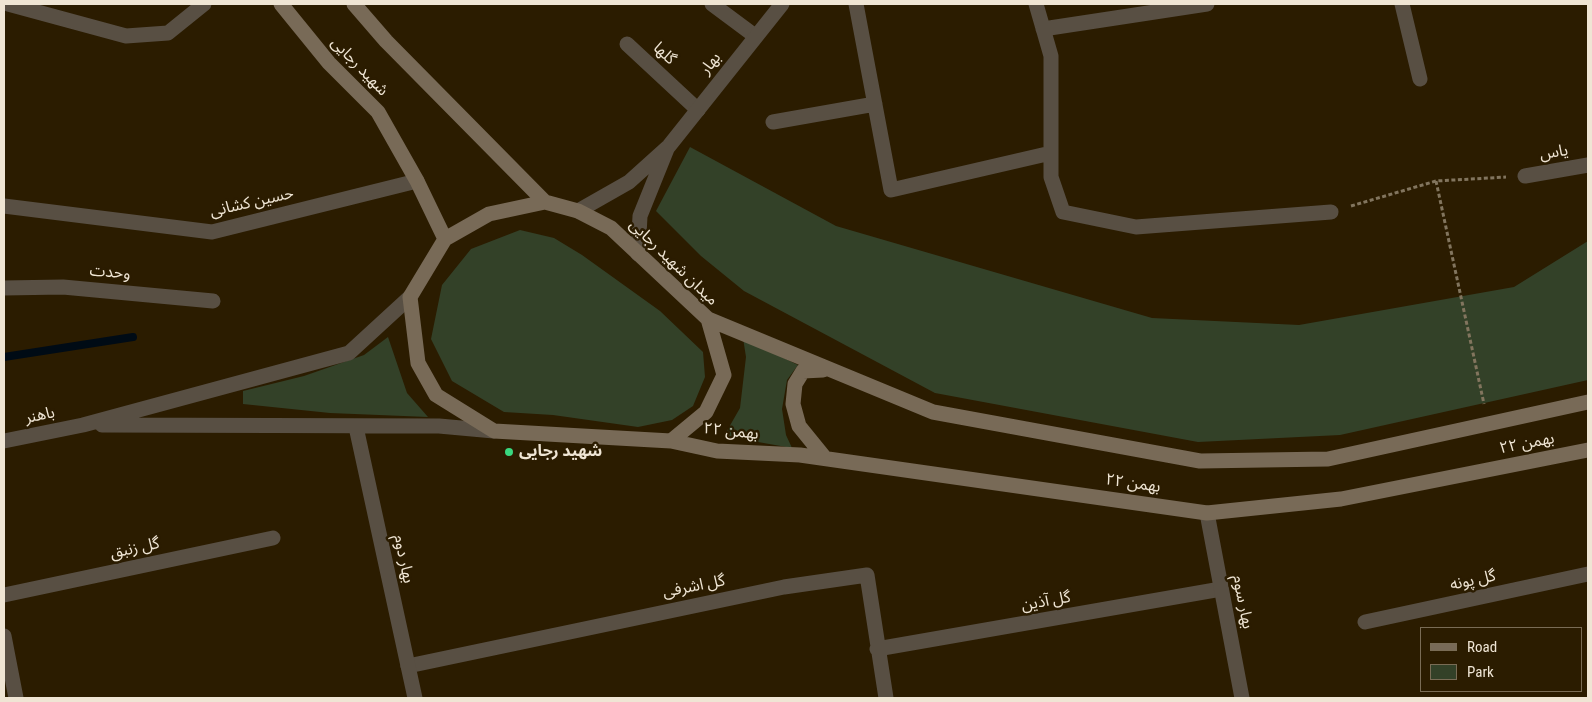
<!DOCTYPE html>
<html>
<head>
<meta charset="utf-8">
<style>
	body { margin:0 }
	#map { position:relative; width:1592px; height:702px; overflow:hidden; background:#2b1c00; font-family:"Roboto Condensed",sans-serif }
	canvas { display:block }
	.frame { position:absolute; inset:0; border:5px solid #efe5d4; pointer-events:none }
	.legend { position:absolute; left:1420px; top:627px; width:162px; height:65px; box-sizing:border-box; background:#2b1c00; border:1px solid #796c55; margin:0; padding:6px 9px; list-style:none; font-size:15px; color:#efe5d4 }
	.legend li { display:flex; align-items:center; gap:10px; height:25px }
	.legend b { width:25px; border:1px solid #796c55 }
</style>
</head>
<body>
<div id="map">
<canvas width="1592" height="702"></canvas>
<div class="frame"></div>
<ul class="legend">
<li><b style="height:6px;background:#786a57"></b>Road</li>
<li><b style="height:14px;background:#334128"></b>Park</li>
</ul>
</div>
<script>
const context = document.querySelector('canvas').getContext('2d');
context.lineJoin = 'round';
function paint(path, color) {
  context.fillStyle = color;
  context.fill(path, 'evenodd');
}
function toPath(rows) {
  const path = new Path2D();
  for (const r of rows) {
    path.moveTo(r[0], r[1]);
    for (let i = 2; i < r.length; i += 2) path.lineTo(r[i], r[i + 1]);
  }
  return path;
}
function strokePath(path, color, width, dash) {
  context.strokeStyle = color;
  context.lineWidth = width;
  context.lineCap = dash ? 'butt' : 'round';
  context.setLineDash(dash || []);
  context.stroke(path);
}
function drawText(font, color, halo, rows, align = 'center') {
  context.font = font + ' "Roboto Condensed","Noto Sans Arabic",sans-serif';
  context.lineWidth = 5;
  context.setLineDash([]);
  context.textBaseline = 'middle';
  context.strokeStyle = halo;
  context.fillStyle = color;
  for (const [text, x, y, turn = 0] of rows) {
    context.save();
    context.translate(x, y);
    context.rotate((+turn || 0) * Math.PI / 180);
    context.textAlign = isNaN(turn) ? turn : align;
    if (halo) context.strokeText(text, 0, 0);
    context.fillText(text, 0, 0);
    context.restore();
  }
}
paint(toPath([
	[690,147,836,226,1152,318,1299,325,1514,287,1588,241,1588,380,1340,435,1198,442,935,393,744,291,701,256,656,211],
	[520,230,554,238,582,255,660,311,703,352,705,377,693,406,672,420,638,427,553,415,504,412,452,381,431,339,442,285,471,249],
	[388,337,407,393,428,417,330,413,243,404,243,391,304,376,364,355],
	[743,338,798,365,787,380,782,409,786,435,792,448,724,436,740,408,746,357]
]), '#334128');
strokePath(toPath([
	[4,357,133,337]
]), '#000b15', 8);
strokePath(toPath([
	[1436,181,1484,404],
	[1351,206,1436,181,1506,177]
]), '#82755e', 3, [4, 2.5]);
strokePath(toPath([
	[8,4,126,36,168,33,204,4],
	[712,4,755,36],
	[856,4,891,190,1051,153],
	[1036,4,1051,56,1051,177,1063,212,1136,227,1331,212],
	[1402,4,1420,79],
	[1043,29,1207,4],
	[627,44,698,110],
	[773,122,875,104],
	[1525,176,1588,165],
	[4,206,212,232,417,181],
	[4,595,273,538],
	[1365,622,1588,574],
	[877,649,1221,589],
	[408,666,784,587,867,575,886,698]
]), '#584f43', 15);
strokePath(toPath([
	[578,211,629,182,669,146,782,4],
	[638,254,640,216,667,149],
	[4,288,63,287,213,301],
	[102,425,439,426,494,431],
	[356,427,415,698],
	[4,441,83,425,349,353,410,297],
	[1207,513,1242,698],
	[4,636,16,698]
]), '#584f43', 15);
strokePath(toPath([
	[281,4,329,63,378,112,417,181,445,239],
	[354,4,386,41,545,202],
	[708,319,933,412,1200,461,1328,459,1588,402],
	[823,370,803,371,795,384,793,404,799,426,825,458],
	[671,441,706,412,724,375,708,319,611,228,578,211,545,202,489,214,445,239,410,297,418,363,436,395,494,431,671,441,717,451,800,455,1207,513,1341,499,1588,450]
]), '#786a57', 15);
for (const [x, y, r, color] of [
	[509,452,5,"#39d87f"]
]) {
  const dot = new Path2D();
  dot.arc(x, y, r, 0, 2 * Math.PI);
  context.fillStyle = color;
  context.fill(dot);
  strokePath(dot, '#2b1c00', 2);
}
drawText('16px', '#efe5d4', '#2b1c00', [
	["گلها",664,54,43],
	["بهار",711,64,-52],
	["شهید رجایی",359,67,46],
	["یاس",1554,153,-9],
	["حسین کشانی",252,203,-13],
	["میدان شهید رجایی",673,263,44],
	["وحدت",110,273,5],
	["باهنر",40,416,-12],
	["۲۲ بهمن",731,432,6],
	["۲۲ بهمن",1527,444,-11],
	["۲۲ بهمن",1133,484,8],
	["گل زنبق",135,549,-12],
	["بهار دوم",403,559,78],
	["گل پونه",1473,581,-12],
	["گل اشرفی",694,587,-11],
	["گل آذین",1046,602,-10],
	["بهار سوم",1242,602,79]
]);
drawText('bold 16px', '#efe5d4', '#2b1c00', [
	["شهید رجایی",519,452]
], 'left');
</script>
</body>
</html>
